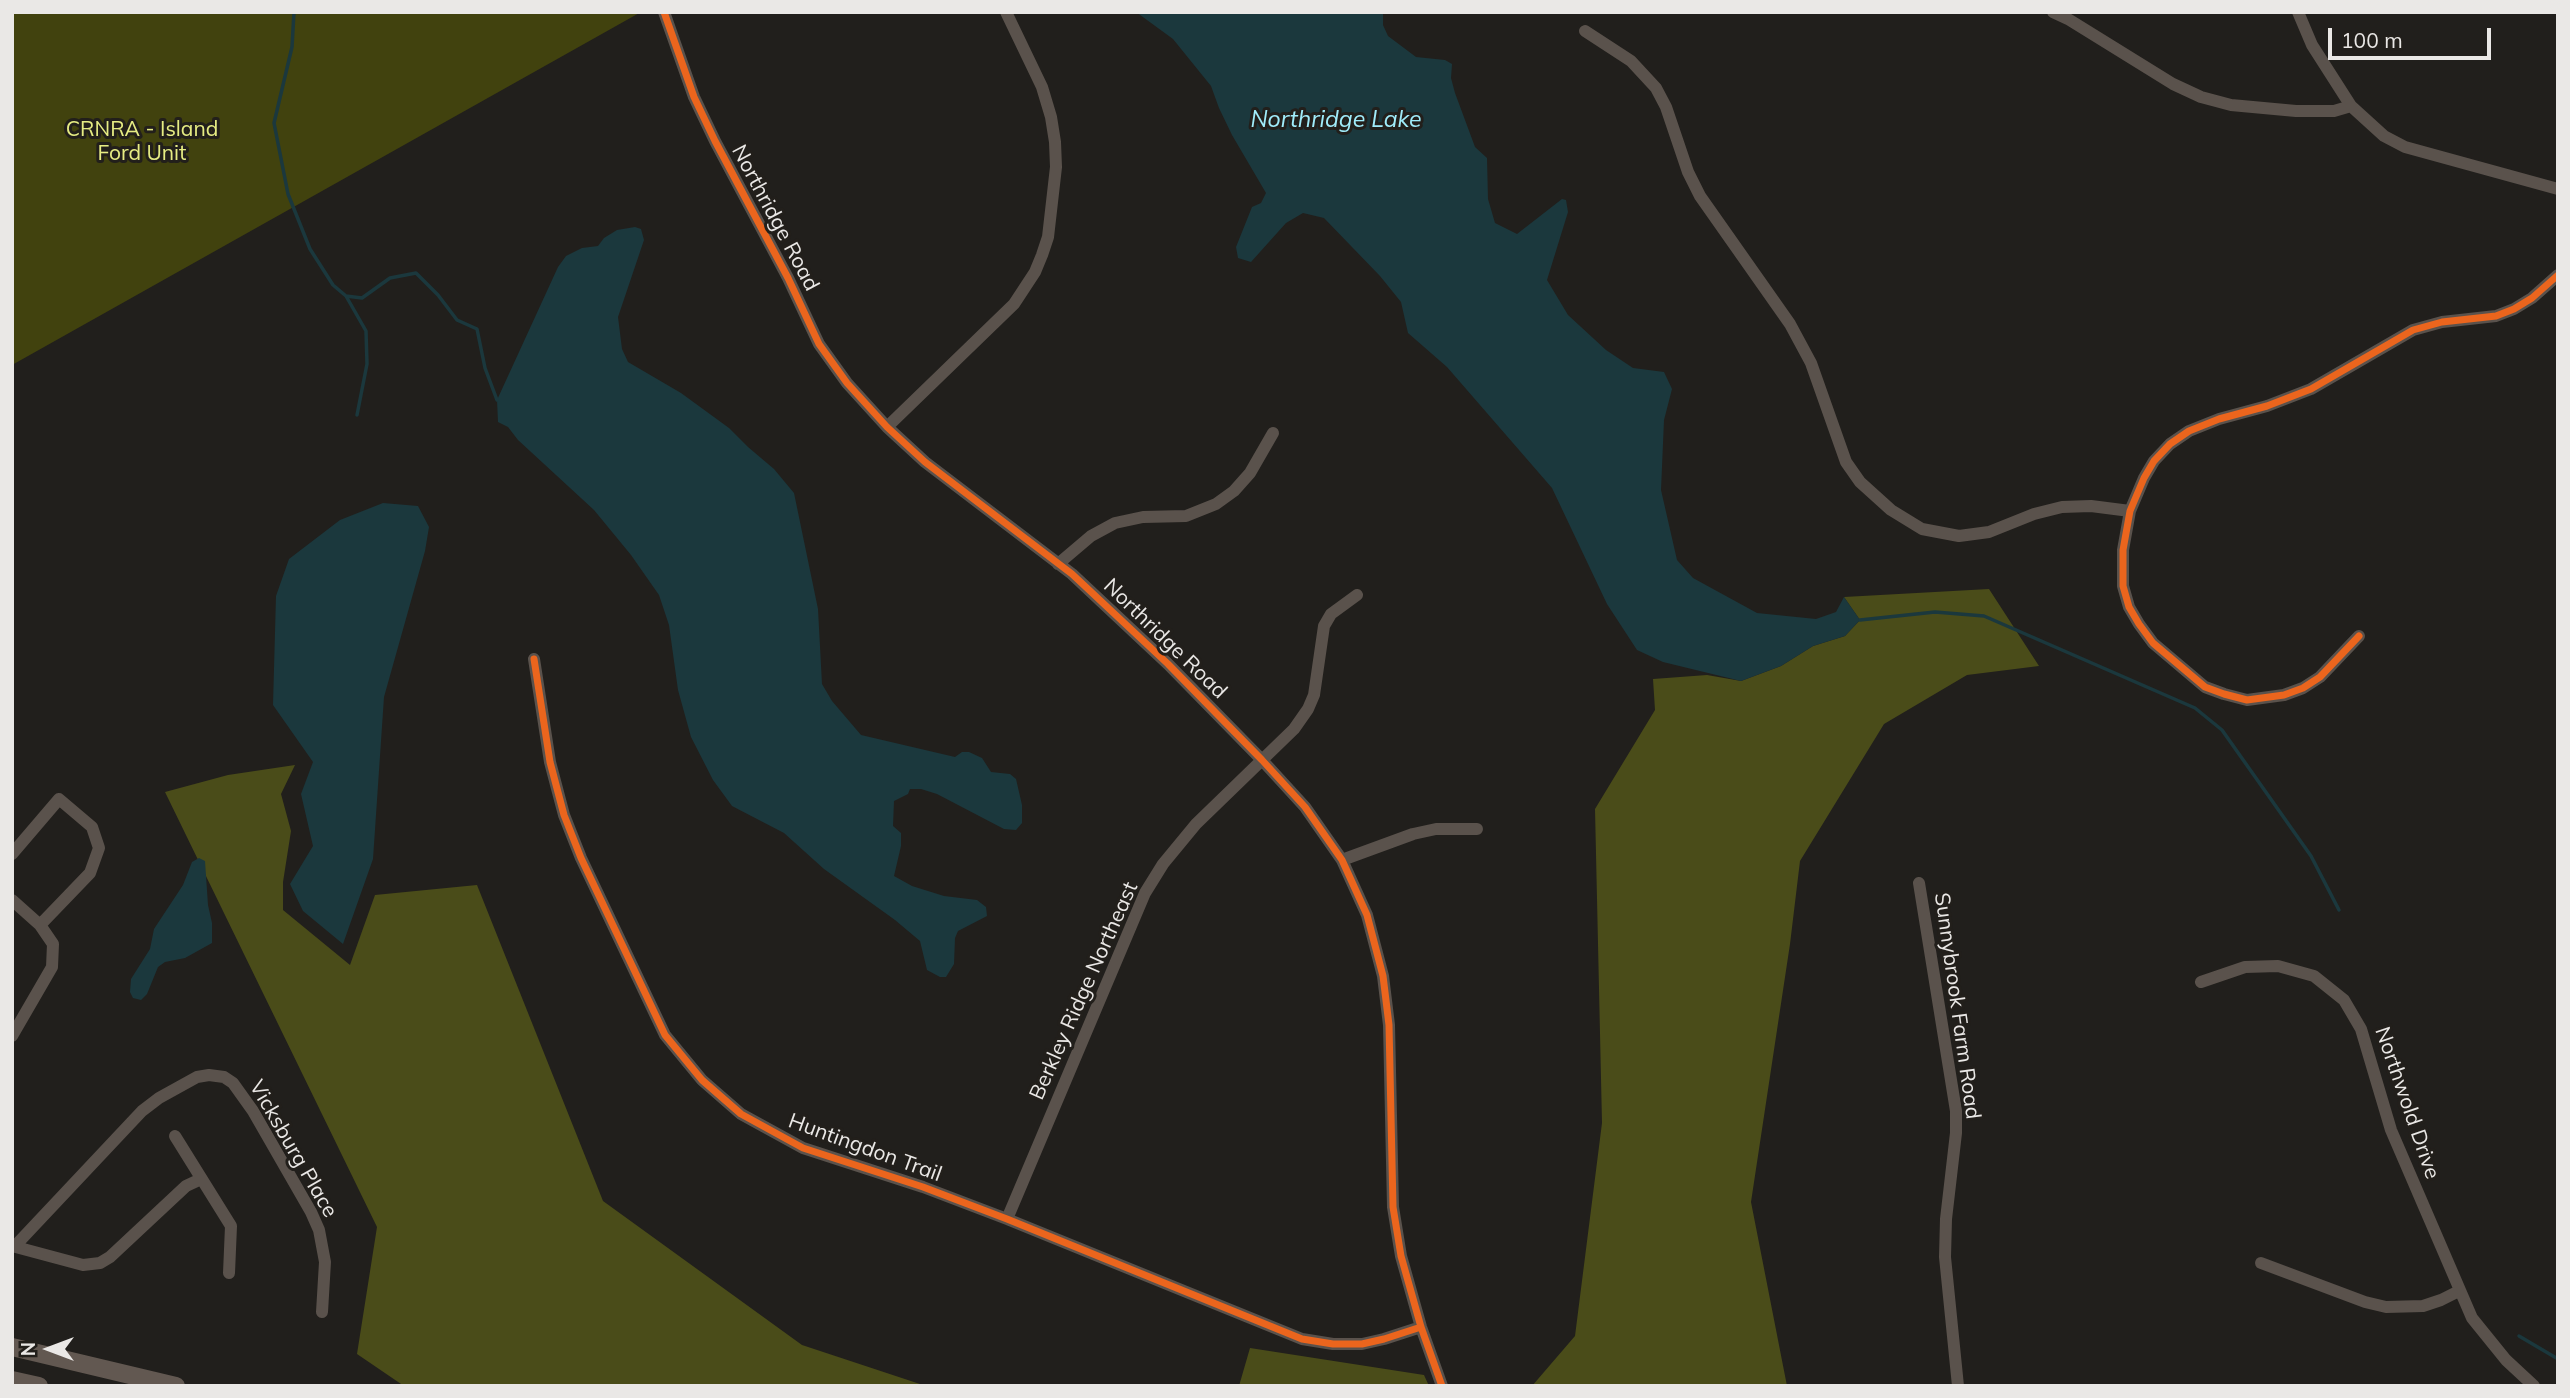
<!DOCTYPE html>
<html>
<head>
<meta charset="utf-8">
<style>
	body { margin:0 }
	#map { position:relative; width:2570px; height:1398px; overflow:hidden; background:#211f1c; font-family:Mulish,sans-serif }
	canvas { display:block }
	.frame { position:absolute; inset:0; border:14px solid #eae8e6; pointer-events:none }
	.north { position:absolute; left:14px; top:1314px; width:70px; height:70px; -webkit-text-stroke:5px #221f1b; paint-order:stroke; rotate:270deg; font-size:19px; font-weight:700; line-height:28px; text-align:center; color:#eae8e6 }
	.north::after { content:''; display:block; margin:auto; width:24px; height:32px; background:#eae8e6; clip-path:polygon(50% 0,100% 100%,50% 72%,0 100%) }
	.scale { position:absolute; left:2328px; top:28px; width:163px; height:32px; box-sizing:border-box; border:4px solid #eae8e6; border-top:0; padding-left:9px; font-size:21px; line-height:24px; white-space:nowrap; color:#eae8e6; -webkit-text-stroke:5px #221f1b; paint-order:stroke }
</style>
</head>
<body>
<div id="map">
<canvas width="2570" height="1398"></canvas>
<div class="frame"></div>
<div class="north">N</div>
<div class="scale">100 m</div>
</div>
<script>
const context = document.querySelector('canvas').getContext('2d');
context.lineJoin = 'round';
function paint(path, color) {
  context.fillStyle = color;
  context.fill(path, 'evenodd');
}
function toPath(rows) {
  const path = new Path2D();
  for (const r of rows) {
    path.moveTo(r[0], r[1]);
    for (let i = 2; i < r.length; i += 2) path.lineTo(r[i], r[i + 1]);
  }
  return path;
}
function strokePath(path, color, width, dash) {
  context.strokeStyle = color;
  context.lineWidth = width;
  context.lineCap = dash ? 'butt' : 'round';
  context.setLineDash(dash || []);
  context.stroke(path);
}
function drawText(font, color, halo, rows, align = 'center') {
  context.font = font + ' Mulish,sans-serif';
  context.lineWidth = 6;
  context.setLineDash([]);
  context.textBaseline = 'middle';
  context.strokeStyle = halo;
  context.fillStyle = color;
  for (const [text, x, y, turn = 0] of rows) {
    context.save();
    context.translate(x, y);
    context.rotate((+turn || 0) * Math.PI / 180);
    context.textAlign = isNaN(turn) ? turn : align;
    if (halo) context.strokeText(text, 0, 0);
    context.fillText(text, 0, 0);
    context.restore();
  }
}
paint(toPath([
	[12,12,641,12,12,365]
]), '#41420e');
paint(toPath([
	[1989,589,2039,666,1967,675,1884,724,1800,861,1790,944,1751,1202,1787,1386,1532,1386,1575,1336,1602,1123,1595,809,1655,710,1653,679,1707,675,1741,681,1781,666,1813,646,1845,636,1860,620,1844,597],
	[295,765,281,794,291,831,283,882,283,910,350,965,375,895,477,885,603,1201,802,1345,926,1386,404,1386,357,1354,377,1227,165,792,228,775],
	[1250,1348,1424,1375,1429,1386,1239,1386]
]), '#4a4c19');
paint(toPath([
	[1136,12,1383,12,1383,25,1388,36,1416,57,1445,60,1452,64,1451,78,1455,93,1475,147,1487,158,1488,199,1495,223,1517,234,1562,199,1566,200,1568,212,1547,280,1568,315,1606,350,1633,368,1664,372,1672,389,1664,420,1661,490,1677,560,1693,578,1757,613,1816,619,1836,612,1844,597,1860,620,1845,636,1813,646,1781,666,1741,681,1663,662,1637,650,1607,604,1552,488,1447,367,1408,333,1401,302,1380,276,1324,218,1303,213,1286,223,1251,262,1238,258,1236,247,1252,207,1261,203,1266,193,1232,135,1219,108,1211,86,1173,39],
	[635,227,641,229,644,240,618,317,622,349,628,362,681,393,729,428,748,447,774,469,794,493,818,609,822,684,832,701,861,735,955,757,962,752,969,752,982,758,991,772,1010,774,1016,779,1022,805,1022,823,1016,830,1004,829,937,794,921,789,910,789,908,794,894,801,893,826,901,833,901,846,894,876,912,886,944,896,977,900,986,907,987,916,958,931,955,938,954,964,946,977,940,977,927,970,920,941,895,920,824,869,784,833,732,806,713,780,691,737,678,690,669,625,659,595,631,555,594,510,518,440,508,427,498,422,497,400,558,267,566,256,582,248,598,246,604,238,617,230],
	[383,503,418,506,429,527,425,551,384,697,373,859,343,944,303,911,290,884,313,846,301,794,313,762,273,705,276,596,289,559,340,520],
	[199,858,205,861,208,905,212,923,212,943,185,958,165,962,158,967,147,994,141,1000,133,998,130,992,131,979,150,949,154,929,183,885,192,862]
]), '#1b383d');
strokePath(toPath([
	[294,12,292,47,274,123,288,194,310,249,333,285,346,296,362,298,390,278,416,273,438,295,457,320,477,329,485,368,497,400],
	[346,296,366,331,367,364,357,415],
	[1860,620,1935,612,1984,616,2195,708,2222,730,2311,856,2339,910],
	[2519,1336,2558,1359]
]), '#1b383d', 3.5);
strokePath(toPath([
	[664,12,694,97,715,141,788,278,819,344,847,383,887,427,925,462,1072,574,1168,664,1262,760,1305,807,1342,860,1367,915,1383,976,1389,1025,1393,1207,1401,1256,1421,1327,1442,1386],
	[2053,12,2068,19,2173,84,2201,97,2231,105,2296,111,2334,111,2351,106],
	[2298,12,2312,45,2351,106,2384,136,2405,147,2558,189],
	[1585,31,1631,61,1656,88,1666,107,1688,172,1700,196,1790,324,1811,363,1846,462,1860,482,1891,510,1922,529,1959,536,1989,532,2034,514,2062,507,2091,506,2130,511],
	[887,427,1014,304,1035,272,1042,255,1048,237,1056,167,1055,142,1051,117,1042,87,1006,12],
	[1058,564,1091,536,1115,523,1143,517,1186,516,1216,504,1234,491,1250,473,1273,433],
	[2359,636,2320,677,2303,688,2284,695,2247,700,2224,694,2205,687,2153,643,2139,624,2129,607,2123,586,2123,550,2130,511,2144,478,2154,461,2170,444,2189,431,2219,419,2267,406,2311,389,2413,330,2442,322,2496,316,2514,309,2532,298,2558,275],
	[534,659,550,762,564,815,581,858,665,1035,702,1080,741,1114,803,1148,923,1187,1007,1219,1302,1339,1333,1344,1362,1344,1384,1339,1421,1327],
	[12,854,59,799,92,827,99,848,90,873,40,925],
	[1342,860,1413,834,1436,829,1477,829],
	[1919,883,1956,1111,1956,1133,1946,1219,1945,1257,1958,1386],
	[12,900,40,925,53,944,52,967,12,1036],
	[2201,982,2245,967,2278,966,2314,976,2344,1000,2361,1029,2391,1130,2472,1318,2506,1360,2534,1386],
	[175,1136,231,1226,229,1273],
	[1007,1219,1145,893,1163,864,1196,824,1294,729,1308,709,1314,695,1324,626,1331,614,1357,595],
	[12,1246,83,1265,100,1263,110,1257,186,1186,201,1179],
	[15,1246,142,1111,159,1098,197,1077,209,1075,224,1077,233,1083,253,1111,311,1212,319,1230,325,1262,322,1312],
	[2261,1263,2365,1302,2386,1307,2423,1306,2441,1300,2459,1291]
]), '#5a524c', 12);
strokePath(toPath([
	[12,1347,176,1386],
	[12,1380,39,1386]
]), '#625851', 18);
strokePath(toPath([
	[664,12,694,97,715,141,788,278,819,344,847,383,887,427,925,462,1072,574,1168,664,1262,760,1305,807,1342,860,1367,915,1383,976,1389,1025,1393,1207,1401,1256,1421,1327,1442,1386],
	[2359,636,2320,677,2303,688,2284,695,2247,700,2224,694,2205,687,2153,643,2139,624,2129,607,2123,586,2123,550,2130,511,2144,478,2154,461,2170,444,2189,431,2219,419,2267,406,2311,389,2413,330,2442,322,2496,316,2514,309,2532,298,2558,275],
	[534,659,550,762,564,815,581,858,665,1035,702,1080,741,1114,803,1148,923,1187,1007,1219,1302,1339,1333,1344,1362,1344,1384,1339,1421,1327]
]), '#eb651d', 7);
drawText('21px', '#e6ec83', '#221f1b', [
	["CRNRA - Island",142,130],
	["Ford Unit",142,154]
]);
drawText('21px', '#eae8e6', '#221f1b', [
	["Northridge Road",775,218,62],
	["Northridge Road",1165,639,44],
	["Berkley Ridge Northeast",1084,991,-66],
	["Sunnybrook Farm Road",1957,1006,82],
	["Northwold Drive",2407,1103,71],
	["Huntingdon Trail",865,1148,20],
	["Vicksburg Place",293,1149,60]
]);
drawText('italic 23px', '#a0ecfa', '#221f1b', [
	["Northridge Lake",1336,120]
]);
</script>
</body>
</html>
